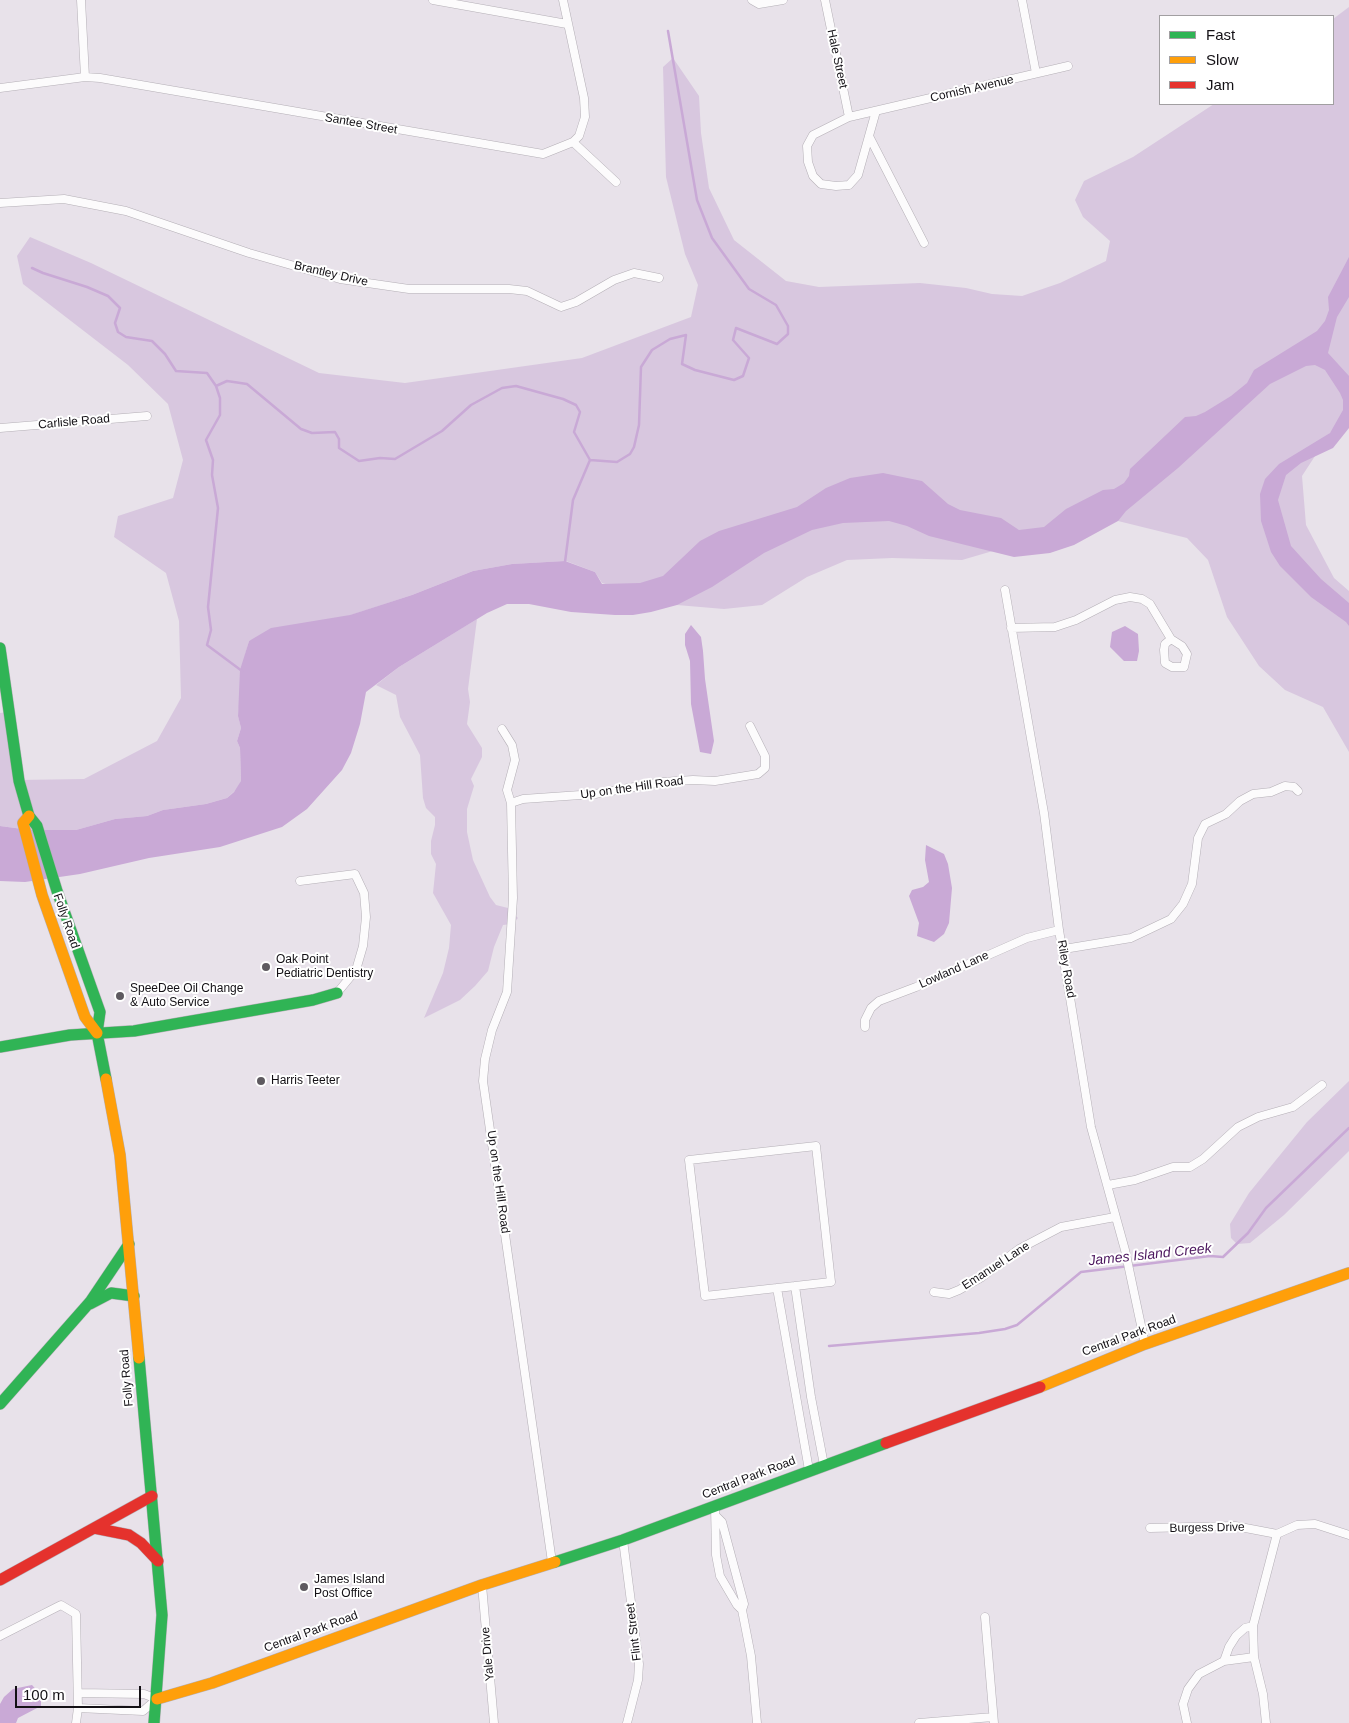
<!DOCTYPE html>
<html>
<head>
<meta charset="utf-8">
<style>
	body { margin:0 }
	#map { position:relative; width:1349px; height:1723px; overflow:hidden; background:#e8e2ea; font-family:Helvetica,sans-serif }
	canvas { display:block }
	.legend { position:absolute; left:1159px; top:15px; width:175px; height:90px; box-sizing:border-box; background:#fff; border:1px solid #a19fa1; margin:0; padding:6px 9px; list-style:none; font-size:15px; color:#131015 }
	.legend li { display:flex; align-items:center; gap:10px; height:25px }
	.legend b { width:25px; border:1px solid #a19fa1 }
	.scale { position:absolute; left:15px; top:1686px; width:126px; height:22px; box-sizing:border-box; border:2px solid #131015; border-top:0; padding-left:6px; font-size:15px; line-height:18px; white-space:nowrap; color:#131015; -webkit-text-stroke:4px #fff; paint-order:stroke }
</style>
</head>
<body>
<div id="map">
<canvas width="1349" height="1723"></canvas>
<ul class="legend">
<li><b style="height:6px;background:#30b455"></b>Fast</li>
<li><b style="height:6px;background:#ff9f0a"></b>Slow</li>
<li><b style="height:6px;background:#e5322d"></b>Jam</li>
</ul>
<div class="scale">100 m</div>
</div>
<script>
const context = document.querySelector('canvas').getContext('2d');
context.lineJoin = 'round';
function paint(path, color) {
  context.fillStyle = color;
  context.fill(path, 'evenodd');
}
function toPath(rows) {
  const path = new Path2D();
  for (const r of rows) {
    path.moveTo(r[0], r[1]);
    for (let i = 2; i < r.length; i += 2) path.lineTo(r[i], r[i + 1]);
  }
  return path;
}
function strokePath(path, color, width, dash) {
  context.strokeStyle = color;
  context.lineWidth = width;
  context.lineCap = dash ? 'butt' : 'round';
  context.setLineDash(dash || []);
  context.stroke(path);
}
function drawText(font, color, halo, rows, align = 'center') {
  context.font = font + ' Helvetica,sans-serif';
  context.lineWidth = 4;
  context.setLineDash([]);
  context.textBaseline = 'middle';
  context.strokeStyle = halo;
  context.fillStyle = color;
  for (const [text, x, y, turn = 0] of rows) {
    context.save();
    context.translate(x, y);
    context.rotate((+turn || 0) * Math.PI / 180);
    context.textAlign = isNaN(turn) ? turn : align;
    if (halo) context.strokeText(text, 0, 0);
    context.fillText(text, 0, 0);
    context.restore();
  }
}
paint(toPath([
	[1349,7,1349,423,1330,433,1302,476,1306,525,1334,578,1349,591,1349,752,1323,707,1285,690,1259,666,1227,617,1208,560,1187,538,1118,521,1078,526,962,560,892,558,847,560,807,577,762,605,724,609,677,605,602,583,595,572,566,561,512,564,473,571,412,595,348,616,249,641,245,655,238,715,241,728,237,741,240,748,241,781,240,786,227,798,206,804,163,810,147,816,115,819,76,830,30,830,0,826,0,713,8,712,19,780,84,779,157,741,181,698,179,621,166,573,114,537,118,516,173,498,183,460,168,404,128,365,23,284,17,256,30,237,91,263,319,373,405,383,582,358,691,317,698,285,685,254,666,177,663,67,673,58,699,96,701,133,709,188,734,240,786,281,819,287,920,283,966,288,992,294,1022,296,1060,283,1106,261,1110,241,1083,217,1075,200,1084,181,1133,157,1214,104,1333,104,1333,19],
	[477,619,468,689,470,702,467,724,482,748,482,757,471,779,474,786,467,809,467,832,473,860,490,897,496,905,508,908,518,918,512,924,503,925,494,947,488,971,475,986,460,1000,424,1018,443,973,449,948,451,925,433,893,436,864,431,854,431,841,435,825,435,817,426,808,423,798,420,755,400,717,396,695,376,685,399,667],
	[1349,1081,1349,1151,1284,1215,1250,1243,1237,1244,1231,1238,1230,1224,1249,1193,1307,1122]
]), '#d8c7df');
paint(toPath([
	[1349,257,1349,297,1337,317,1328,353,1349,376,1349,428,1333,448,1301,463,1286,475,1278,500,1291,546,1321,579,1349,603,1349,626,1346,622,1311,597,1280,566,1271,552,1261,521,1260,494,1265,479,1279,464,1330,433,1343,410,1343,400,1340,393,1325,370,1315,365,1306,366,1270,384,1178,468,1126,511,1118,521,1074,545,1050,553,1014,557,929,536,907,526,889,521,843,523,812,530,764,553,712,587,677,605,651,612,633,615,615,615,571,612,529,604,507,604,487,613,399,667,366,692,360,724,351,753,342,770,307,809,282,827,220,847,149,858,80,874,25,882,0,881,0,826,30,830,76,830,115,819,147,816,163,810,206,804,227,798,234,792,241,781,240,748,237,741,241,728,238,716,240,670,249,641,271,628,350,615,412,595,473,571,512,564,565,561,595,572,602,584,640,583,663,576,700,541,719,531,797,507,826,488,850,478,883,473,922,481,948,504,960,510,1001,518,1019,530,1044,527,1066,509,1103,490,1114,489,1124,483,1129,476,1130,469,1185,417,1196,416,1205,412,1231,396,1247,383,1254,370,1317,331,1325,321,1329,310,1328,297],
	[691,625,701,637,703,651,705,679,714,741,711,754,700,752,691,704,690,661,685,645,685,634],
	[1125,626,1138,634,1139,651,1137,661,1124,661,1110,647,1112,632],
	[926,845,944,854,948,864,952,888,949,923,944,934,934,942,917,936,919,923,909,896,912,890,923,887,929,882,925,860],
	[32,1685,41,1695,41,1706,18,1718,16,1723,0,1723,0,1704,4,1697,13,1689]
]), '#c9a9d6');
strokePath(toPath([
	[32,268,43,273,87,287,108,296,120,308,115,323,118,332,126,337,152,341,165,354,176,371,207,373,216,386,220,398,220,415,206,440,213,460,212,475,218,508,208,607,211,630,207,645,242,671],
	[216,386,227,381,247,384,301,429,312,433,335,432,339,439,339,448,359,461,380,458,395,459,442,431,471,405,502,388,516,386,563,399,576,405,580,412,574,432,590,460],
	[590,460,617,462,630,454,634,447,639,425,641,367,652,350,670,339,686,335,682,364,695,370,734,380,743,376,749,358,733,340,736,328,777,344,788,334,788,326,776,305,749,289,712,238,697,200,668,31],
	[565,562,573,500,590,460],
	[829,1346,979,1333,1005,1329,1017,1325,1081,1272,1210,1256,1223,1257,1248,1233,1266,1208,1349,1128]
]), '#c9a9d6', 2.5);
const street = toPath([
	[81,0,85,77],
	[433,0,567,24],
	[752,0,759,4,783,0],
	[825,0,849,117],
	[1022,0,1036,73],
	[0,88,85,77,100,78,543,154,573,142,579,136,585,117,584,98,563,0],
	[876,111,858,175,849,185,836,186,821,184,813,176,808,162,807,146,813,135,849,117,1068,66],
	[870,138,924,243],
	[573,142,616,182],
	[0,203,64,199,126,211,249,253,340,279,409,289,509,289,527,291,561,307,576,302,614,280,634,273,659,278],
	[0,428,147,416],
	[1005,590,1044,813,1059,930,1091,1127,1125,1250,1145,1344],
	[1011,628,1055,627,1076,620,1115,600,1130,597,1142,599,1150,604,1171,639,1182,646,1187,654,1184,667,1172,667,1165,663,1164,650,1165,644,1171,639],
	[502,729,512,745,515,760,507,790,511,803,513,898,507,992,492,1030,485,1059,483,1081,552,1562],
	[511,803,523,799,595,794,662,782,693,780,715,781,758,774,765,768,765,756,750,726],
	[300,881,355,874,364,893,366,917,363,946,356,970,337,993],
	[1064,949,1131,938,1171,919,1183,904,1192,884,1198,838,1205,824,1226,814,1240,801,1253,794,1271,792,1285,786,1294,787,1298,791],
	[865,1027,865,1020,871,1008,879,1001,916,987,1027,938,1059,930],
	[816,1146,831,1282,705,1296,689,1160,816,1146],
	[1108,1185,1135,1180,1173,1167,1190,1167,1203,1159,1238,1127,1258,1117,1293,1107,1322,1085],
	[795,1286,811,1397,824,1465],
	[777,1288,809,1470],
	[934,1292,949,1294,959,1290,982,1277,1019,1249,1061,1227,1115,1217],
	[715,1506,716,1555,720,1576,737,1605,742,1610,744,1604,722,1522,716,1516],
	[1150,1528,1235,1526,1277,1534,1297,1525,1315,1524,1349,1535],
	[623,1540,639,1664,638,1680,627,1723],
	[482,1585,494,1723],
	[742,1610,751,1656,757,1723],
	[985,1617,994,1723],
	[0,1636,57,1607,61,1605,76,1614,78,1708,76,1723],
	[1224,1661,1229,1647,1236,1636,1245,1628,1253,1626],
	[78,1693,144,1694,157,1699,143,1711,78,1708],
	[919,1723,993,1717],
	[1187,1723,1183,1704,1188,1689,1199,1674,1224,1661,1254,1657],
	[1266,1723,1263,1694,1254,1657,1253,1626,1277,1534]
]);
const fast = toPath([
	[0,648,19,781,29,816,37,826,57,891,100,1012,97,1033,106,1079],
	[0,1047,70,1035,134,1031,313,1000,337,993],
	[90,1304,111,1293,134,1296],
	[139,1358,162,1615,154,1723],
	[0,1404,90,1302,129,1244],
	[555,1562,623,1540,886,1443]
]);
const slow = toPath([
	[29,816,23,823,42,895,85,1017,97,1033],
	[106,1079,120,1155,139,1358],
	[1040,1387,1145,1344,1349,1273],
	[157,1699,212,1683,482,1585,555,1562]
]);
const jam = toPath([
	[886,1443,1040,1387],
	[94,1528,129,1535,141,1543,158,1561],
	[0,1580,152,1496]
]);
strokePath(street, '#b4afb6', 9);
strokePath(fast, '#b4afb6', 12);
strokePath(slow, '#b4afb6', 12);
strokePath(jam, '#b4afb6', 12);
strokePath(street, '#fcfbfc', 8);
strokePath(fast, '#30b455', 11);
strokePath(slow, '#ff9f0a', 11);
strokePath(jam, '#e5322d', 11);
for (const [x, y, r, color] of [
	[266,967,5,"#5e5a60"],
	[120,996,5,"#5e5a60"],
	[261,1081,5,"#5e5a60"],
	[304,1587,5,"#5e5a60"]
]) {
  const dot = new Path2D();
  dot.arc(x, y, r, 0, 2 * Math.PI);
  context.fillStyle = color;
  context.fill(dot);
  strokePath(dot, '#fff', 2);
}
drawText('12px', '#131015', '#fff', [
	["Hale Street",837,59,78],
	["Cornish Avenue",972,89,-13],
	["Santee Street",361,124,10],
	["Brantley Drive",331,274,13],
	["Carlisle Road",74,422,-5],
	["Up on the Hill Road",632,788,-8],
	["Folly Road",66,921,71],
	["Riley Road",1066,969,80],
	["Lowland Lane",954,970,-24],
	["Up on the Hill Road",498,1182,82],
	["Emanuel Lane",996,1266,-33],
	["Central Park Road",1129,1336,-20],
	["Folly Road",127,1378,-95],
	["Central Park Road",749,1478,-21],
	["Burgess Drive",1207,1528,-1],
	["Central Park Road",311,1632,-20],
	["Flint Street",634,1632,-97],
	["Yale Drive",488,1654,-95]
]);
drawText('12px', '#131015', '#fff', [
	["Oak Point",276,960],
	["Pediatric Dentistry",276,974],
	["SpeeDee Oil Change",130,989],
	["& Auto Service",130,1003],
	["Harris Teeter",271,1081],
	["James Island",314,1580],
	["Post Office",314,1594]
], 'left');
drawText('italic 14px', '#4c165e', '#fff', [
	["James Island Creek",1150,1255,-6]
]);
</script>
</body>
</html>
